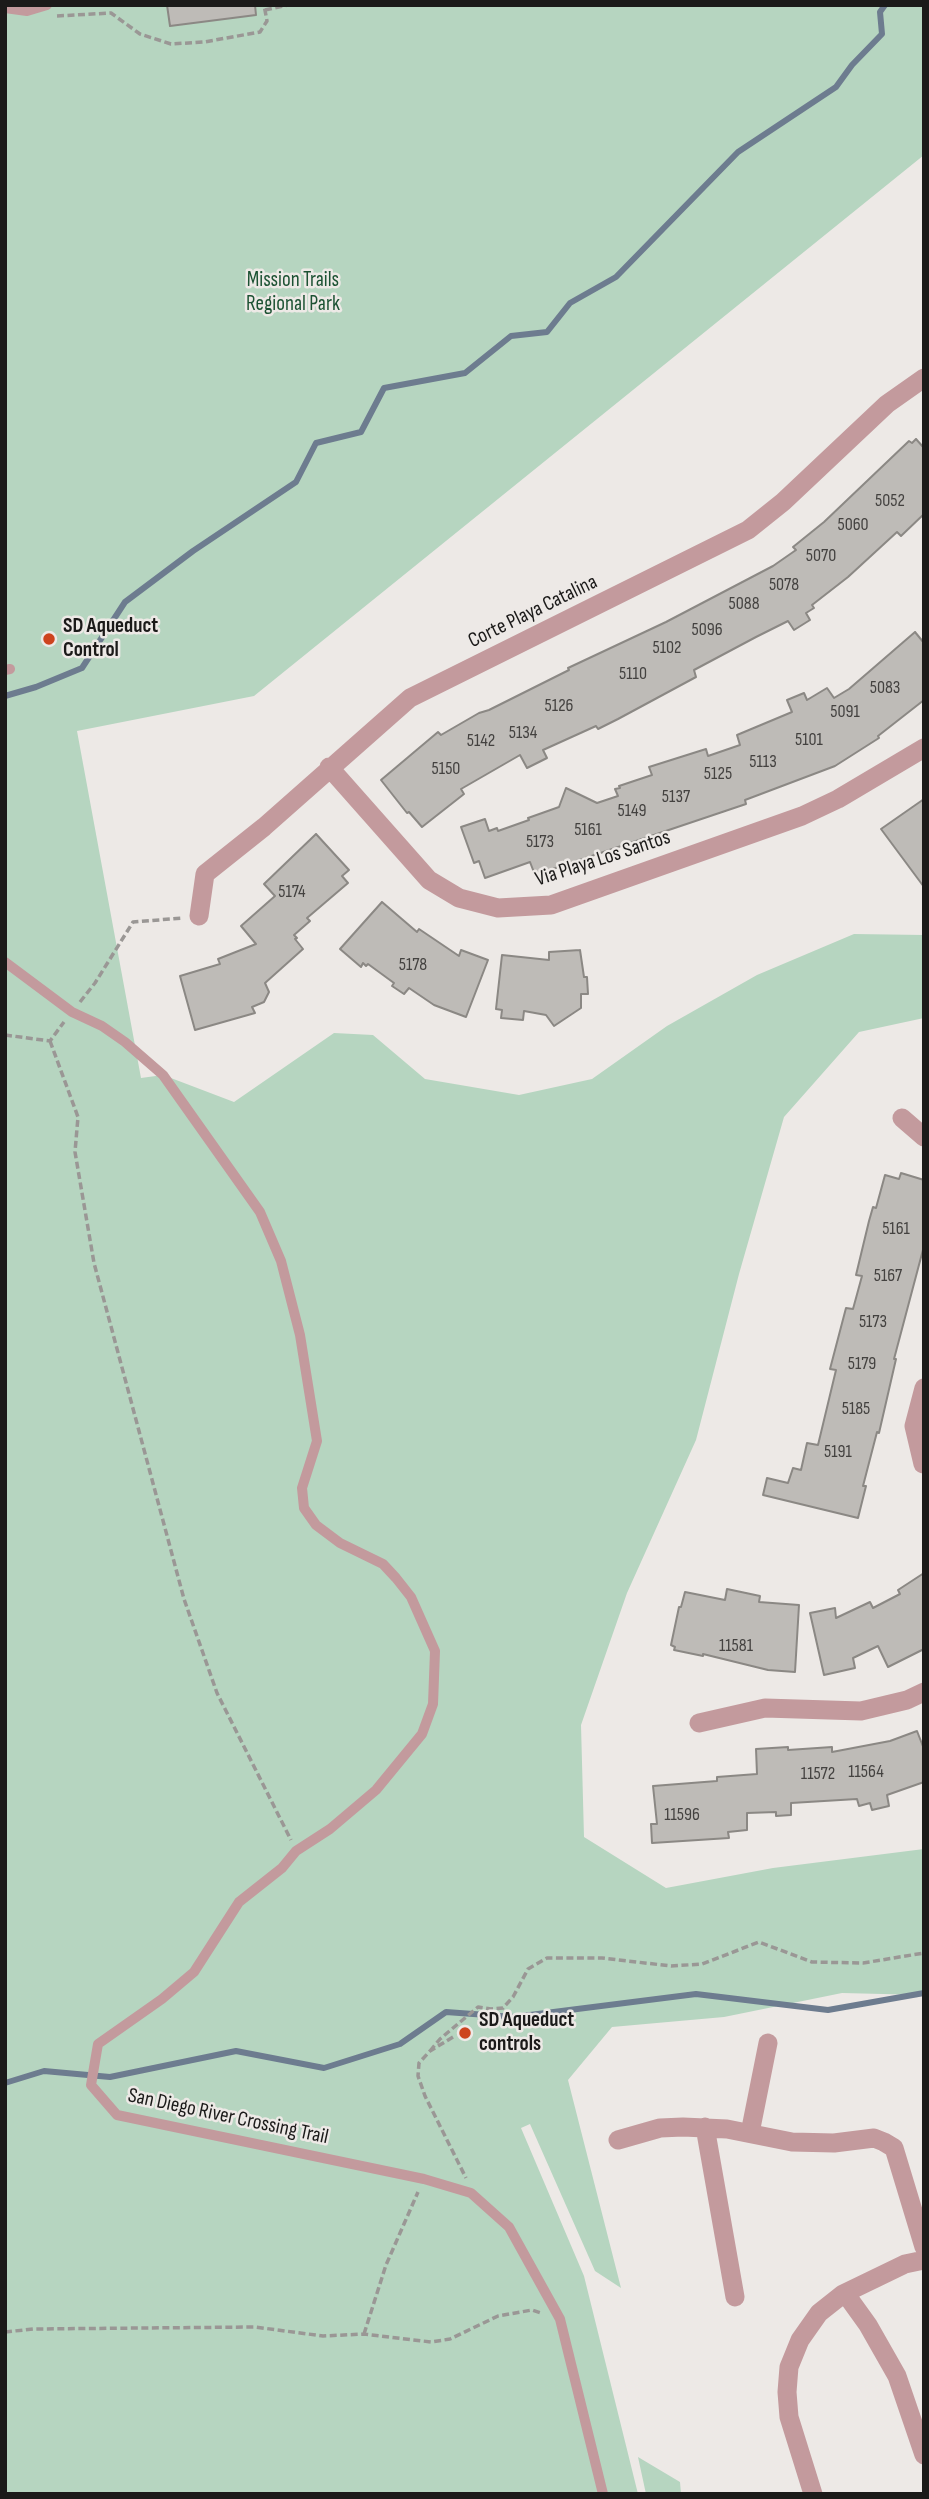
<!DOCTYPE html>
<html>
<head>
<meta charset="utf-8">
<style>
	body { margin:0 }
	#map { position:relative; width:929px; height:2499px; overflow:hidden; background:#ede9e6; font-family:"Sofia Sans Condensed",sans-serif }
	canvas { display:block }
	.frame { position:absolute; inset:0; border:7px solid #1b1a19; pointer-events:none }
</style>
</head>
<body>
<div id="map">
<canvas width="929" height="2499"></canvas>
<div class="frame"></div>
</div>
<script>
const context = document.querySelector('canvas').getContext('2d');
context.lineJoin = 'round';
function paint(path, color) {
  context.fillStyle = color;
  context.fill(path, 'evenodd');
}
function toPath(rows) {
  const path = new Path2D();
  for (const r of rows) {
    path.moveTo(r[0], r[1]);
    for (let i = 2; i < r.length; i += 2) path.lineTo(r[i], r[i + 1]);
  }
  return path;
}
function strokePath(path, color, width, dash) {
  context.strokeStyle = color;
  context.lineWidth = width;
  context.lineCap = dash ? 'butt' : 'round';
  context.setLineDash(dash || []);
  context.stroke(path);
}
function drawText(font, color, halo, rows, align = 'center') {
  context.font = font + ' "Sofia Sans Condensed",sans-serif';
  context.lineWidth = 5;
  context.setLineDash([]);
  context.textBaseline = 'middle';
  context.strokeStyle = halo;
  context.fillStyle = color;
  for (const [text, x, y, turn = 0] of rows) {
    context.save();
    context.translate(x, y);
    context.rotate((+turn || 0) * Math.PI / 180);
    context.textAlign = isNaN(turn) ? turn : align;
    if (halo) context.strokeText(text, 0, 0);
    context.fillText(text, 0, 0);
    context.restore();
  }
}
paint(toPath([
	[5,5,924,5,924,155,254,696,77,731,141,1078,163,1075,234,1102,334,1033,373,1035,425,1079,519,1095,592,1079,667,1026,757,975,854,934,924,935,924,1018,859,1032,784,1117,739,1274,696,1440,627,1593,581,1725,584,1837,666,1888,773,1868,924,1849,924,1995,842,1993,724,2017,612,2027,568,2080,621,2288,595,2271,530,2124,521,2128,584,2276,638,2494,5,2494],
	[638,2457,680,2482,681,2494,646,2494]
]), '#b6d5c0');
strokePath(toPath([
	[5,696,36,687,82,668,125,602,193,551,296,482,316,443,361,432,384,388,465,373,511,336,547,332,570,303,616,277,738,152,836,87,852,65,882,34,880,12,885,5],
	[5,2083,44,2071,110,2077,236,2051,324,2068,400,2044,446,2012,514,2017,696,1994,828,2010,924,1993]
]), '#6d7c8f', 6);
const building = toPath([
	[167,5,255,5,256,15,170,26,167,5],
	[916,439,924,448,924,514,901,536,897,532,848,577,812,605,814,608,806,613,810,620,794,630,788,621,756,637,694,670,696,677,618,719,598,729,596,726,543,750,547,758,527,768,520,755,461,789,464,794,422,827,409,812,407,813,381,780,438,732,441,735,479,713,489,710,569,670,568,668,666,622,773,566,796,550,793,547,824,522,909,441,912,443,916,439],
	[915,632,924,643,924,700,878,736,879,738,835,766,745,800,746,804,535,875,530,862,485,878,479,861,474,863,461,827,485,819,489,831,497,828,498,831,529,820,528,818,559,807,566,788,597,803,618,796,615,789,620,788,619,786,652,775,649,767,706,749,708,756,740,745,737,735,792,712,787,700,804,693,807,700,827,688,834,698,849,689,915,632],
	[924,799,924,887,881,829,924,799],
	[316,834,349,870,342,876,348,883,307,918,310,921,294,935,297,938,295,939,303,949,265,983,269,992,264,1002,252,1007,255,1013,195,1030,180,976,220,964,218,959,256,944,241,926,275,896,264,884,316,834],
	[382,902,417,932,419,929,459,956,461,950,488,960,466,1017,434,1005,409,988,404,994,392,986,394,983,368,964,366,966,363,963,361,967,340,949,382,902],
	[580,950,584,977,587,977,588,994,581,994,581,1008,554,1026,546,1015,524,1011,523,1020,501,1018,502,1010,496,1009,502,955,549,960,549,952,580,950],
	[901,1173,924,1180,924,1246,894,1359,896,1359,879,1433,877,1432,863,1486,866,1486,858,1518,763,1495,767,1478,788,1483,793,1468,801,1470,807,1443,818,1445,836,1370,830,1369,846,1308,853,1309,862,1276,856,1275,869,1221,873,1207,876,1208,885,1175,899,1179,901,1173],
	[924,1573,924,1649,888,1667,878,1646,853,1658,855,1668,824,1675,810,1613,835,1608,836,1618,870,1602,873,1608,900,1594,898,1590,924,1573],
	[727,1589,760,1596,759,1602,799,1605,795,1672,768,1670,703,1654,703,1656,674,1650,675,1647,671,1645,679,1607,681,1607,685,1592,725,1600,727,1589],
	[917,1731,924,1749,924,1782,887,1795,889,1806,872,1810,870,1803,859,1806,857,1799,791,1803,791,1815,776,1816,776,1812,747,1813,747,1830,728,1832,729,1838,652,1843,651,1824,657,1824,653,1786,717,1781,717,1777,757,1774,756,1749,788,1747,788,1750,832,1747,832,1752,890,1741,917,1731]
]);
paint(building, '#bebbb7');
strokePath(building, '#8b8884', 2);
strokePath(toPath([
	[329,5,336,5],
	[265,10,288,5],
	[57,16,111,13,140,34,171,44,204,42,260,32,267,21,264,5],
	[80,1002,95,983,133,922,183,918],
	[5,1035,50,1041,64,1022],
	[50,1041,78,1117,75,1152,94,1263,184,1599,217,1693,291,1840],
	[453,2037,430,2051,419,2063,418,2076,425,2096,466,2178],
	[430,2051,440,2039,478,2007,491,2009,503,2008,513,1997,528,1969,547,1958,602,1958,671,1966,702,1964,759,1942,812,1962,863,1963,924,1953],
	[5,2332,33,2329,255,2327,323,2336,364,2334,431,2342,450,2339,498,2316,532,2310,541,2313],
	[364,2334,386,2265,418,2192]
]), '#9a9795', 3.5, [7, 3.5]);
strokePath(toPath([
	[5,8,27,11,47,5],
	[5,670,10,669],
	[5,962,72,1012,102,1026,125,1042,163,1075,260,1212,281,1261,300,1335,317,1441,302,1488,304,1508,316,1525,340,1543,383,1564,396,1578,411,1597,435,1651,433,1704,422,1734,376,1790,330,1829,296,1851,282,1868,239,1902,194,1972,162,1999,98,2044,91,2085,117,2115,424,2179,471,2193,509,2227,560,2319,603,2494]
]), '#c39a9d', 10);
strokePath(toPath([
	[329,767,429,880,459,898,498,908,551,905,802,816,838,799,924,748],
	[199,916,205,874,264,827,410,698,748,530,783,502,887,404,924,378],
	[902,1118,924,1137],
	[923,1464,914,1426,924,1388],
	[699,1723,765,1708,861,1711,907,1700,924,1692],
	[705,2127,735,2297],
	[750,2133,768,2043],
	[618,2140,660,2128,683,2127,727,2129,792,2142,834,2143,874,2138,884,2142,894,2148,924,2247],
	[845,2293,868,2325,897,2376,924,2455],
	[813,2494,789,2417,787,2392,789,2367,800,2340,819,2313,843,2294,905,2264,924,2260]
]), '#c39a9d', 19);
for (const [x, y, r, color] of [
	[49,639,7,"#cd441e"],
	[465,2033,7,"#cd441e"]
]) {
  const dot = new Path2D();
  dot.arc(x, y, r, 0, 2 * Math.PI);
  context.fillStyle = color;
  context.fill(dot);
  strokePath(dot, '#ede9e6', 2.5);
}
drawText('18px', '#444240', null, [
	["5052",890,501],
	["5060",853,525],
	["5070",821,556],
	["5078",784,585],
	["5088",744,604],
	["5096",707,630],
	["5102",667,648],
	["5110",633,674],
	["5083",885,688],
	["5126",559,706],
	["5091",845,712],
	["5134",523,733],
	["5101",809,740],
	["5142",481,741],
	["5113",763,762],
	["5150",446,769],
	["5125",718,774],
	["5137",676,797],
	["5149",632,811],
	["5161",588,830],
	["5173",540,842],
	["5174",292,892],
	["5178",413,965],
	["5161",896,1229],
	["5167",888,1276],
	["5173",873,1322],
	["5179",862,1364],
	["5185",856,1409],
	["5191",838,1452],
	["11581",736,1646],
	["11564",866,1772],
	["11572",818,1774],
	["11596",682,1815]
]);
drawText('21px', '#1c5233', '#ede9e6', [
	["Mission Trails",293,281],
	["Regional Park",293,305]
]);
drawText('21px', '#1b1a19', '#ede9e6', [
	["Corte Playa Catalina",533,612,-26],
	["Via Playa Los Santos",603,859,-18],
	["San Diego River Crossing Trail",228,2117,12]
]);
drawText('bold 21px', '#1b1a19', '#ede9e6', [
	["SD Aqueduct",63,627],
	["Control",63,651],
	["SD Aqueduct",479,2021],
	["controls",479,2045]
], 'left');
</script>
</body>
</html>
